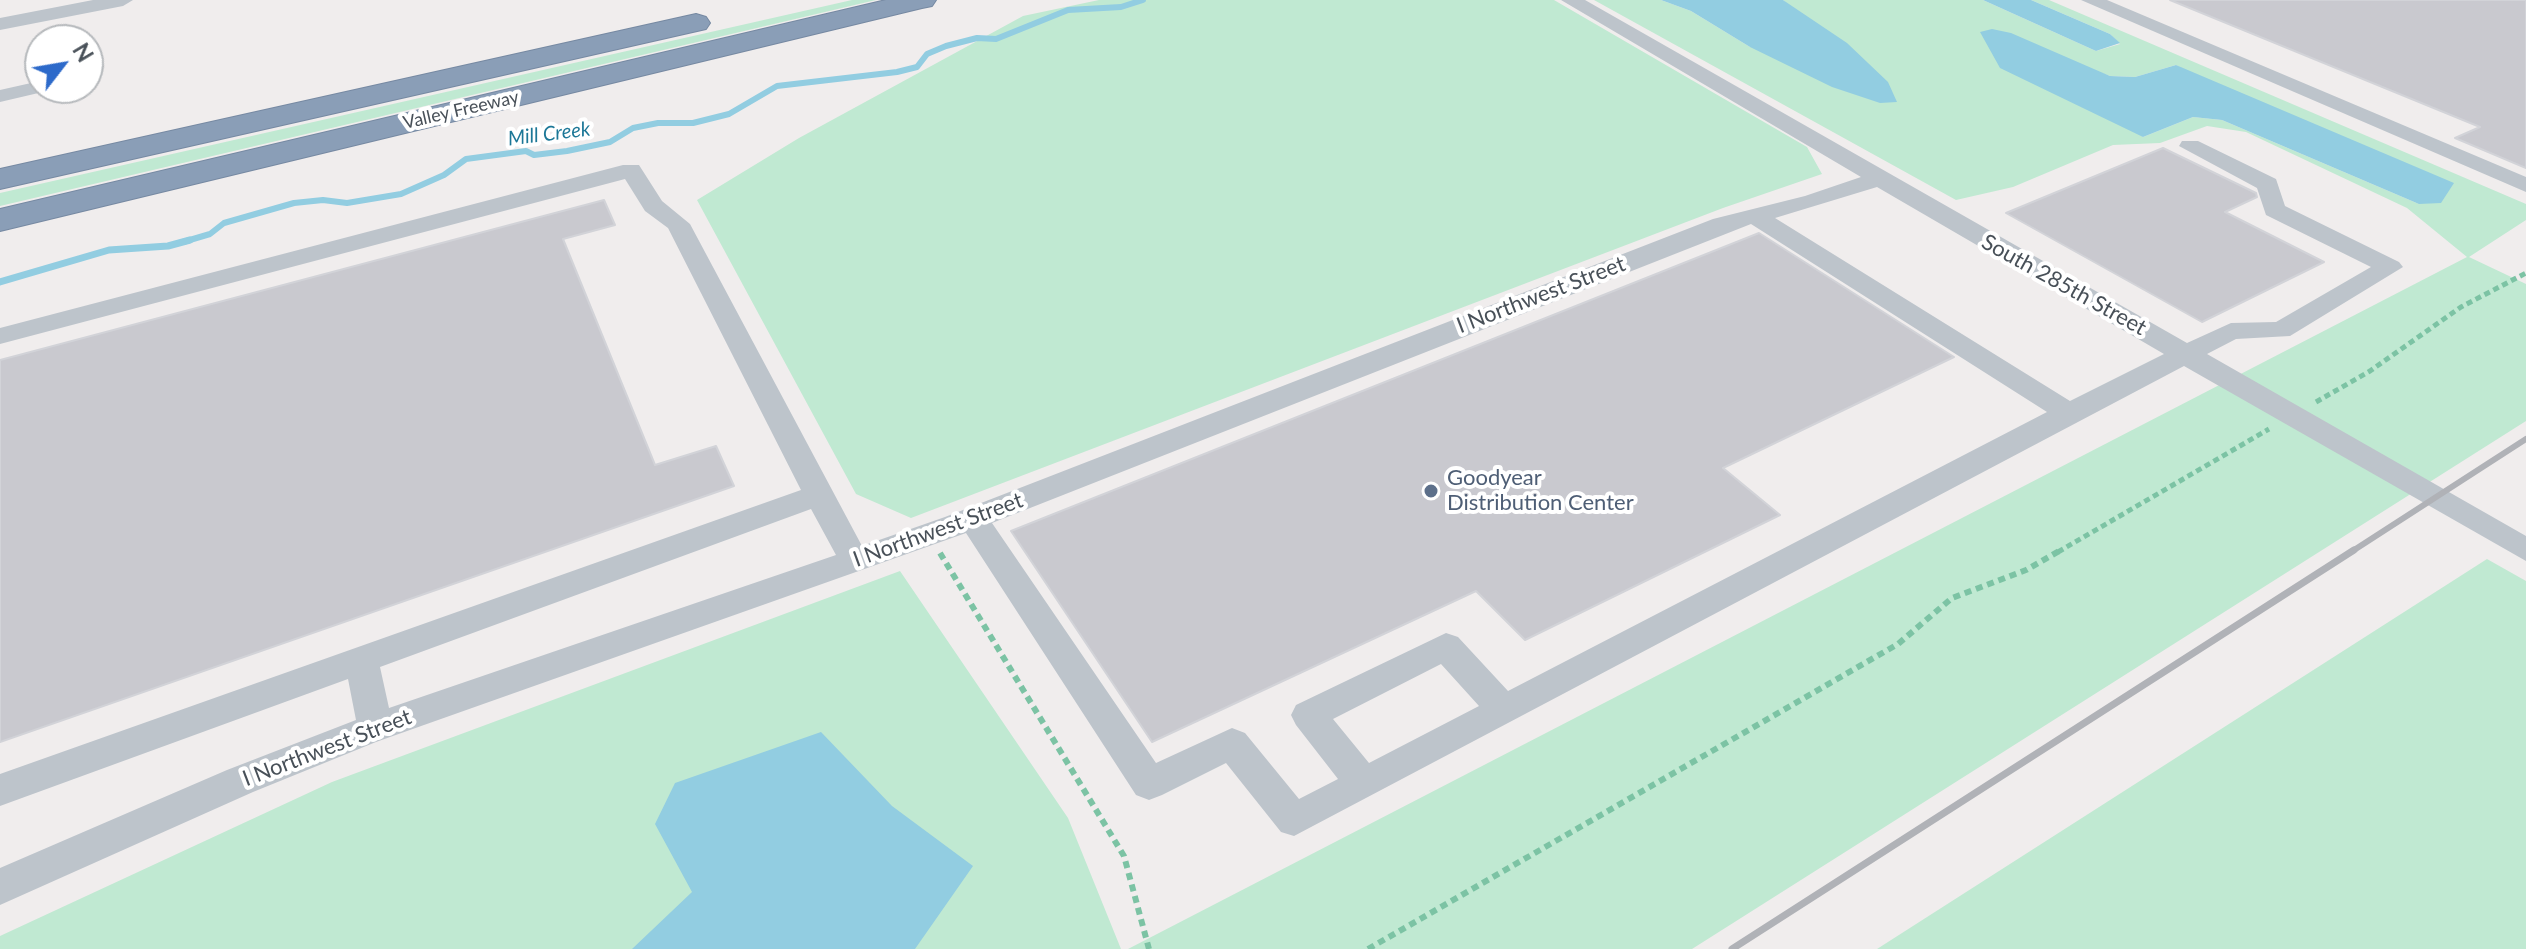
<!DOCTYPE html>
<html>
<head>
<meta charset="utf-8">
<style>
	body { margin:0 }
	#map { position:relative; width:2526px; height:949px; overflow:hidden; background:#f0eded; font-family:Lato,sans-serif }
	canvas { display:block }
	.north { position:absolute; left:24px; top:24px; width:80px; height:80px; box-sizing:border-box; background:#fff; border:2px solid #b6b9bc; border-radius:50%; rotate:59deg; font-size:22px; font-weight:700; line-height:32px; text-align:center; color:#485058 }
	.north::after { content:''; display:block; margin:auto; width:28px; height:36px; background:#2d6aca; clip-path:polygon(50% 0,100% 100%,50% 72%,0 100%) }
</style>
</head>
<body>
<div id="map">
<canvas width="2526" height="949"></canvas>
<div class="north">N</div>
</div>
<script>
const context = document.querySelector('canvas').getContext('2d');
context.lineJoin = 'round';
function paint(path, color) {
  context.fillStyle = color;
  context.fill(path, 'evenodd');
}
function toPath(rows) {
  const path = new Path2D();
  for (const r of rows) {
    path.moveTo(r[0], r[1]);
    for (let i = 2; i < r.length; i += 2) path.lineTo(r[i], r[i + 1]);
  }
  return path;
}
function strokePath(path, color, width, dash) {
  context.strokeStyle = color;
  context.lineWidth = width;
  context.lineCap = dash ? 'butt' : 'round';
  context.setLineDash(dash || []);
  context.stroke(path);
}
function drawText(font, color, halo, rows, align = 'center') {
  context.font = font + ' Lato,sans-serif';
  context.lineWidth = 8;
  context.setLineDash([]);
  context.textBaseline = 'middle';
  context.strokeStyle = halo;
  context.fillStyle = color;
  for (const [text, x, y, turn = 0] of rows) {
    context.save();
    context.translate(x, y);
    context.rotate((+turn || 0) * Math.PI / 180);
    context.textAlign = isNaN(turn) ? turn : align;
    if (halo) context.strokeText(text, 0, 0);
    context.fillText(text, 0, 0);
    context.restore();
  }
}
paint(toPath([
	[852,0,876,0,0,206,0,193],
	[1099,0,1554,0,1807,147,1822,174,1723,208,911,518,856,494,697,200,799,138,1023,16],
	[1594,0,1661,0,1691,11,1750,47,1793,9,1783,0,1983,0,2096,51,2120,44,2110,34,2031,0,2049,0,2526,204,2526,220,2469,257,2526,284,2526,421,1692,949,1128,949,2467,257,2407,208,2246,132,2207,126,2160,143,2113,145,2013,187,1956,200],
	[2176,65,2419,204,2222,120,2193,117,2143,137,2084,67,2110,76,2135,77],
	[2487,559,2526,581,2526,949,1877,949],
	[900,571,1068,818,1121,949,0,949,0,936,332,782]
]), '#c0e9d2');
paint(toPath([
	[1661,0,1783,0,1847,43,1888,82,1897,102,1880,103,1832,87,1750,47,1691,11],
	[1983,0,2031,0,2110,34,2120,43,2096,51],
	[1992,29,2011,33,2110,76,2135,77,2176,65,2454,183,2441,203,2419,204,2222,120,2193,117,2143,137,2000,68,1980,32],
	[821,732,892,806,973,866,915,949,632,949,692,892,655,824,675,783]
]), '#92cde1');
strokePath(toPath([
	[183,242,210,234,224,223,294,203,323,200,347,203,401,194,444,175,466,159,526,151,534,155,567,151,610,142,633,128,658,123,693,123,729,114,777,86,897,72,917,67,927,54,946,46,977,38,996,39,1068,10,1121,7,1143,0]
]), '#92cde1', 6);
strokePath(toPath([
	[0,282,109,250,168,246,190,240]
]), '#92cde1', 7);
const building = toPath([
	[2170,0,2526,0,2526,168,2455,138,2480,127,2170,0],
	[2163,148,2256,193,2257,197,2225,212,2324,262,2202,322,2006,213,2163,148],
	[604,200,615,225,563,239,655,465,716,446,734,486,0,742,0,360,604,200],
	[1759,233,1954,357,1723,468,1780,515,1525,640,1476,591,1152,742,1011,531,1759,233]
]);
paint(building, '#c9c9cf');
strokePath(building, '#d2d3d8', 2);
const highway = toPath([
	[886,0,936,0,932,6,922,8,0,231,0,209,886,0],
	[696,14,706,17,710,23,706,29,0,189,0,169,696,14]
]);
strokePath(highway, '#7689a2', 2);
strokePath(toPath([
	[2316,402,2370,371,2461,307,2526,273],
	[2058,552,2269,429]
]), '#7cc3a4', 5, [6, 4]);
strokePath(toPath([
	[940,553,1124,856,1149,949],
	[1368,949,1898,644,1952,598,2026,570,2061,550]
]), '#7cc3a4', 6, [7, 5]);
paint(toPath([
	[93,0,133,0,123,6,0,30,0,18,93,0],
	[1561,0,1585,0,2187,343,2231,323,2276,322,2371,267,2266,215,2257,188,2179,146,2182,141,2198,141,2276,179,2285,206,2399,262,2403,267,2290,336,2236,339,2207,354,2526,536,2526,561,2184,366,1294,836,1281,832,1226,763,1162,795,1149,800,1136,795,966,533,376,742,253,792,0,905,0,868,227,770,356,720,348,679,0,806,0,774,801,490,668,228,645,211,625,179,0,344,0,328,623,165,639,165,662,201,690,224,862,546,945,517,1713,219,1805,196,1861,177,1561,0],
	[1877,187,2164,354,2070,401,1775,218,1877,187],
	[1751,224,2047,412,1508,691,1458,637,1446,633,1296,705,1291,715,1296,725,1338,779,1299,799,1245,733,1232,728,1156,763,992,523,1751,224],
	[811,509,836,555,389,708,380,667,811,509],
	[1441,664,1479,706,1369,763,1333,719,1441,664],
	[2081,0,2107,0,2526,177,2526,192,2081,0],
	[40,81,40,88,50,88,47,91,0,102,0,90,40,81]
]), '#bdc4cb');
paint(highway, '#8a9eb7');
strokePath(toPath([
	[2351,552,2526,439]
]), '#b0b2b7', 6);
strokePath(toPath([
	[1732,949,2354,550]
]), '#b0b2b7', 7);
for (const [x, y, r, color] of [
	[1431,491,8,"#5c6f8a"]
]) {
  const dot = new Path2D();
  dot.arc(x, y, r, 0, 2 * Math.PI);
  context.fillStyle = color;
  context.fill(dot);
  strokePath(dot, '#fff', 3);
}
drawText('18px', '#485058', '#fff', [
	["Valley Freeway",461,110,-13]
]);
drawText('italic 20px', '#1c7797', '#fff', [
	["Mill Creek",549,134,-7]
]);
drawText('22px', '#485058', '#fff', [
	["South 285th Street",2064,285,29],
	["I Northwest Street",1541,295,-21],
	["I Northwest Street",938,530,-20],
	["I Northwest Street",327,748,-21]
]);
drawText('22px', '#4e5e75', '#fff', [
	["Goodyear",1447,478],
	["Distribution Center",1447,503]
], 'left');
</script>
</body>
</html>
